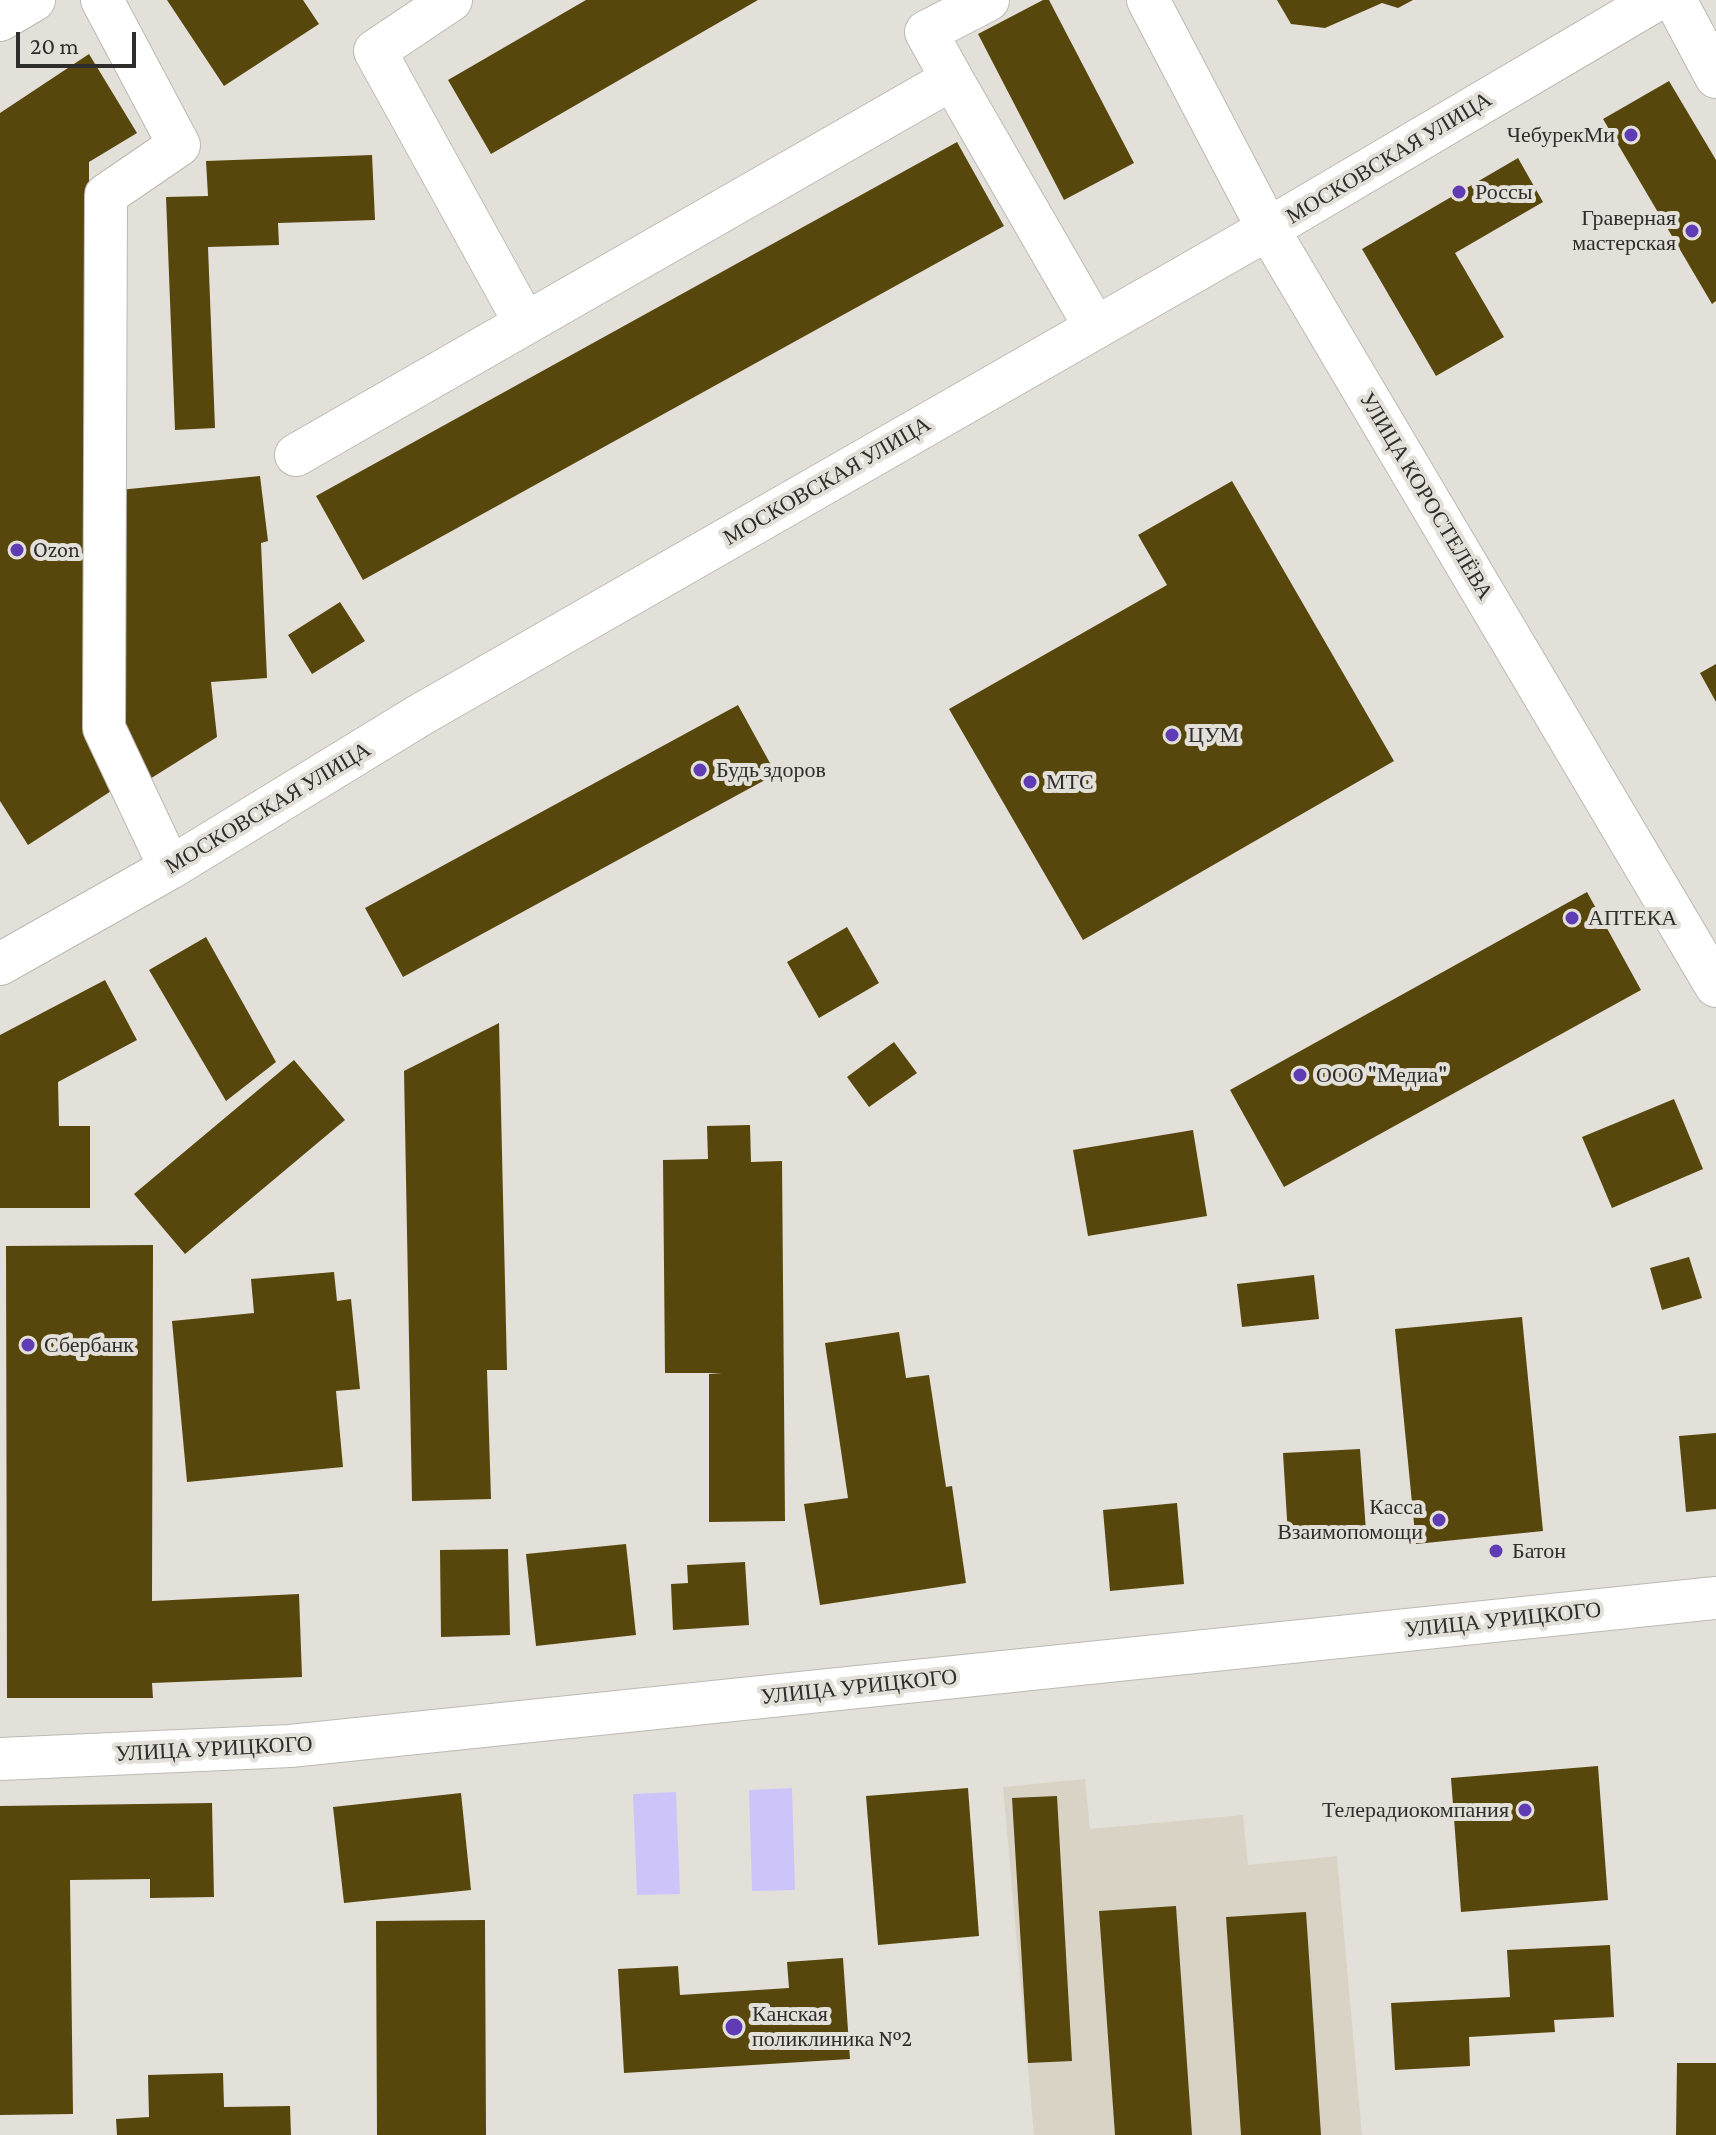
<!DOCTYPE html>
<html>
<head>
<meta charset="utf-8">
<style>
	body { margin:0 }
	#map { position:relative; width:1716px; height:2135px; overflow:hidden; background:#e3e0d9; font-family:"Crimson Pro",serif }
	canvas { display:block }
	.scale { position:absolute; left:16px; top:32px; width:120px; height:36px; box-sizing:border-box; border:4px solid #2e2d2b; border-top:0; padding-left:10px; font-size:24px; line-height:28px; white-space:nowrap; color:#2e2d2b; -webkit-text-stroke:6px #e3e0d9; paint-order:stroke }
</style>
</head>
<body>
<div id="map">
<canvas width="1716" height="2135"></canvas>
<div class="scale">20 m</div>
</div>
<script>
const context = document.querySelector('canvas').getContext('2d');
context.lineJoin = 'round';
function paint(path, color) {
  context.fillStyle = color;
  context.fill(path, 'evenodd');
}
function toPath(rows) {
  const path = new Path2D();
  for (const r of rows) {
    path.moveTo(r[0], r[1]);
    for (let i = 2; i < r.length; i += 2) path.lineTo(r[i], r[i + 1]);
  }
  return path;
}
function strokePath(path, color, width, dash) {
  context.strokeStyle = color;
  context.lineWidth = width;
  context.lineCap = dash ? 'butt' : 'round';
  context.setLineDash(dash || []);
  context.stroke(path);
}
function drawText(font, color, halo, rows, align = 'center') {
  context.font = font + ' "Crimson Pro",serif';
  context.lineWidth = 8;
  context.setLineDash([]);
  context.textBaseline = 'middle';
  context.strokeStyle = halo;
  context.fillStyle = color;
  for (const [text, x, y, turn = 0] of rows) {
    context.save();
    context.translate(x, y);
    context.rotate((+turn || 0) * Math.PI / 180);
    context.textAlign = isNaN(turn) ? turn : align;
    if (halo) context.strokeText(text, 0, 0);
    context.fillText(text, 0, 0);
    context.restore();
  }
}
paint(toPath([
	[1085,1779,1090,1829,1243,1815,1248,1865,1337,1856,1362,2135,1034,2135,1003,1787]
]), '#d8d3c5');
paint(toPath([
	[792,1788,795,1890,752,1891,749,1790],
	[676,1792,680,1894,637,1895,633,1794]
]), '#cdc5fa');
paint(toPath([
	[167,0,303,0,319,24,224,86],
	[586,0,758,0,491,154,448,80],
	[1043,0,1049,0,1134,163,1064,200,978,34],
	[1277,0,1413,0,1398,8,1382,3,1325,28,1291,24],
	[89,54,137,133,89,162,89,733,122,784,28,845,0,801,0,113],
	[1669,81,1716,160,1716,301,1712,304,1603,119],
	[957,142,1004,226,363,580,316,496],
	[372,155,375,220,278,223,279,245,208,247,215,428,175,430,166,197,208,196,206,161],
	[1518,158,1543,202,1455,253,1504,337,1436,376,1362,249],
	[260,476,268,541,261,543,267,678,211,682,217,737,145,782,125,721,109,491],
	[1232,481,1394,761,1083,940,949,709,1167,585,1138,535],
	[340,602,365,641,312,674,288,635],
	[1716,664,1716,702,1700,673],
	[738,705,776,774,403,977,365,908],
	[1587,892,1641,990,1284,1187,1230,1090],
	[847,927,879,983,819,1018,787,962],
	[206,937,276,1062,226,1101,149,970],
	[105,980,137,1040,58,1082,59,1126,90,1126,90,1208,0,1208,0,1035],
	[499,1023,507,1370,487,1370,491,1499,412,1501,404,1071],
	[894,1042,917,1073,869,1107,847,1077],
	[294,1060,345,1120,185,1254,134,1194],
	[1674,1099,1703,1169,1612,1208,1582,1137],
	[750,1125,751,1162,782,1161,785,1521,709,1522,709,1374,722,1373,665,1373,663,1160,708,1159,707,1126],
	[1193,1130,1207,1216,1088,1236,1073,1150],
	[153,1245,152,1601,299,1594,302,1677,152,1683,153,1698,7,1698,6,1246],
	[1689,1257,1702,1298,1662,1310,1650,1268],
	[334,1272,337,1301,351,1299,360,1389,336,1391,343,1467,187,1482,172,1321,254,1313,251,1279],
	[1314,1275,1319,1319,1242,1327,1237,1284],
	[1522,1317,1543,1531,1416,1544,1395,1329],
	[899,1332,906,1378,929,1375,946,1487,952,1486,966,1583,820,1605,804,1504,848,1498,825,1343],
	[1716,1433,1716,1509,1686,1512,1679,1436],
	[1360,1449,1366,1531,1288,1536,1283,1453],
	[1177,1503,1184,1584,1110,1591,1103,1510],
	[626,1544,636,1635,536,1646,526,1554],
	[508,1549,510,1635,441,1637,440,1550],
	[745,1562,749,1625,673,1630,671,1584,688,1583,687,1565],
	[1598,1766,1608,1900,1461,1912,1451,1778],
	[968,1788,979,1936,878,1945,866,1796],
	[461,1793,471,1890,344,1903,333,1807],
	[1057,1796,1072,2061,1028,2063,1012,1798],
	[212,1803,214,1897,150,1898,150,1879,70,1880,73,2114,0,2115,0,1806],
	[1176,1906,1192,2135,1115,2135,1099,1911],
	[1306,1912,1321,2135,1241,2135,1226,1917],
	[485,1920,486,2135,377,2135,376,1921],
	[1610,1945,1614,2017,1554,2020,1555,2032,1469,2037,1470,2066,1395,2070,1391,2003,1510,1997,1507,1950],
	[843,1958,850,2059,624,2073,618,1969,678,1966,680,1995,789,1988,787,1962],
	[1677,2063,1716,2063,1716,2135,1676,2135],
	[223,2073,224,2107,290,2106,291,2135,117,2135,116,2119,149,2117,148,2075]
]), '#58470d');
const minor = toPath([
	[102,0,179,145,106,195,104,728,170,868],
	[451,0,375,51,525,323],
	[1148,0,1268,229,1716,986],
	[1675,0,1716,77],
	[0,20,34,0],
	[952,79,926,32,988,0],
	[296,455,952,79,1095,327],
	[0,964,170,868,420,715,1268,229,1656,0],
	[0,1759,290,1746,1716,1598]
]);
strokePath(minor, '#bbb9b2', 44);
strokePath(minor, '#fff', 42);
for (const [x, y, r, color] of [
	[1631,135,8,"#603cb4"],
	[1459,192,8,"#603cb4"],
	[1692,231,8,"#603cb4"],
	[17,550,8,"#603cb4"],
	[1172,735,8,"#603cb4"],
	[700,770,8,"#603cb4"],
	[1030,782,8,"#603cb4"],
	[1572,918,8,"#603cb4"],
	[1300,1075,8,"#603cb4"],
	[28,1345,8,"#603cb4"],
	[1439,1520,8,"#603cb4"],
	[1496,1551,8,"#603cb4"],
	[1525,1810,8,"#603cb4"],
	[734,2027,10,"#603cb4"]
]) {
  const dot = new Path2D();
  dot.arc(x, y, r, 0, 2 * Math.PI);
  context.fillStyle = color;
  context.fill(dot);
  strokePath(dot, '#e3e0d9', 3);
}
drawText('22px', '#2e2d2b', '#e3e0d9', [
	["ЧебурекМи",1615,135,"right"],
	["Россы",1475,192],
	["Граверная",1676,218,"right"],
	["мастерская",1676,243,"right"],
	["Ozon",33,550],
	["ЦУМ",1188,735],
	["Будь здоров",716,770],
	["МТС",1046,782],
	["АПТЕКА",1588,918],
	["ООО \"Медиа\"",1316,1075],
	["Сбербанк",44,1345],
	["Касса",1423,1507,"right"],
	["Взаимопомощи",1423,1532,"right"],
	["Батон",1512,1551],
	["Телерадиокомпания",1509,1810,"right"],
	["Канская",752,2014],
	["поликлиника №2",752,2039]
], 'left');
drawText('22px', '#2e2d2b', '#e3e0d9', [
	["МОСКОВСКАЯ УЛИЦА",1389,158,-31],
	["МОСКОВСКАЯ УЛИЦА",827,481,-30],
	["УЛИЦА КОРОСТЕЛЁВА",1426,496,59],
	["МОСКОВСКАЯ УЛИЦА",268,808,-31],
	["УЛИЦА УРИЦКОГО",1503,1620,-6],
	["УЛИЦА УРИЦКОГО",859,1687,-6],
	["УЛИЦА УРИЦКОГО",214,1749,-3]
]);
</script>
</body>
</html>
